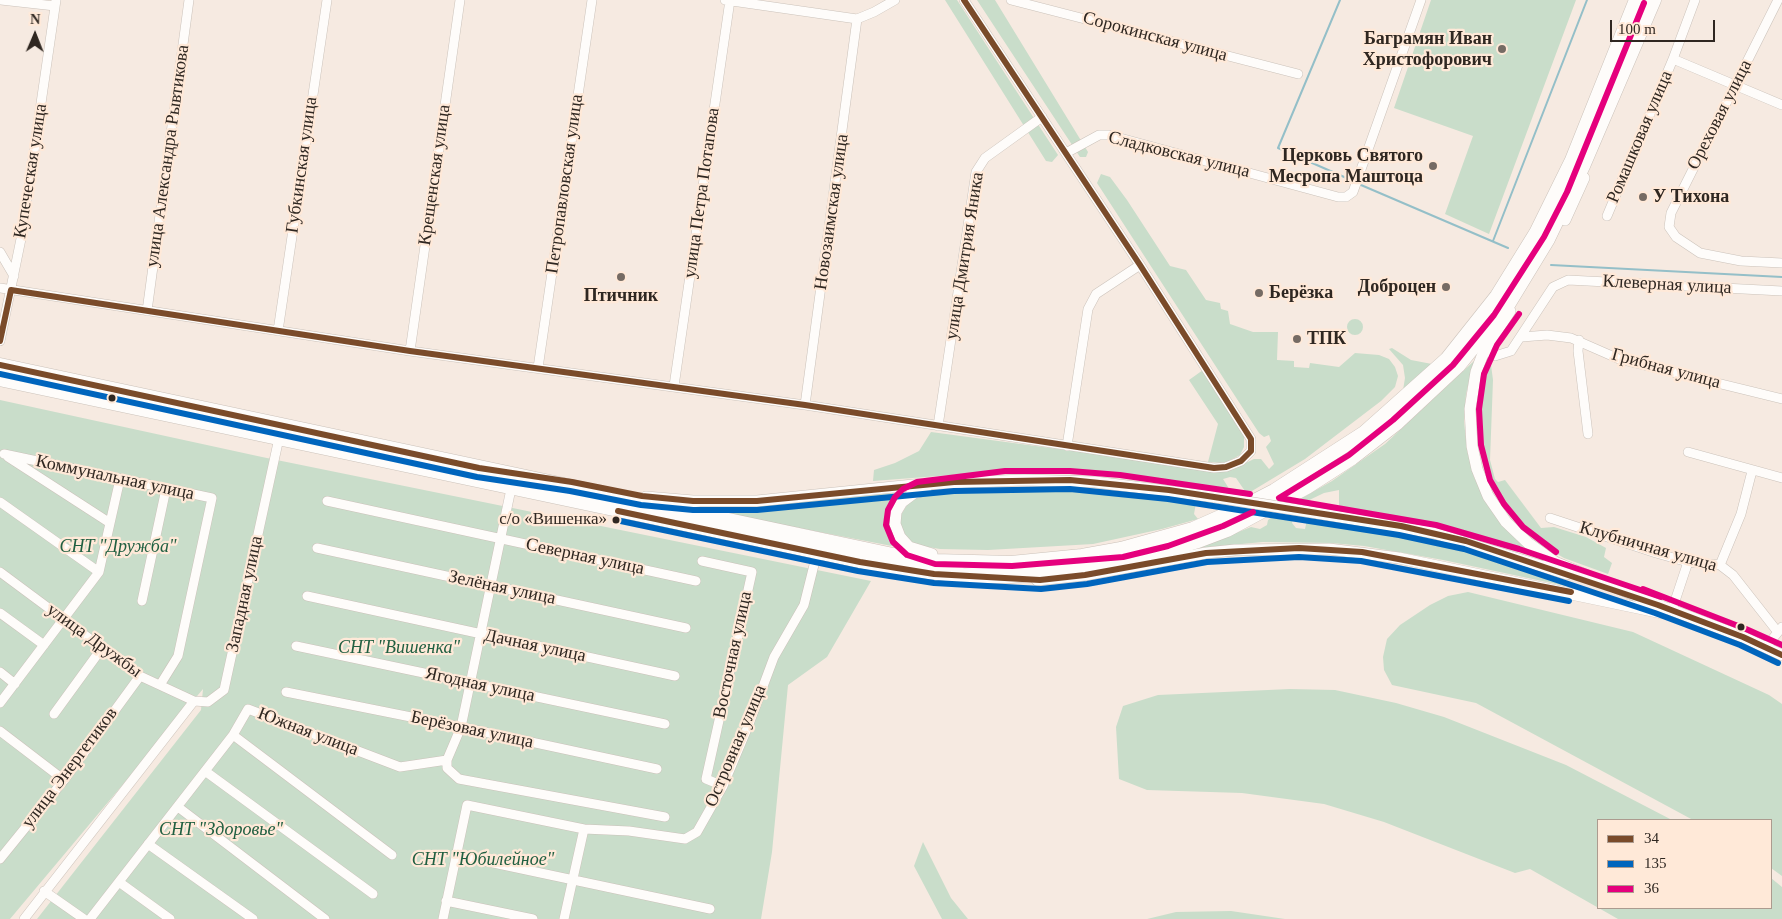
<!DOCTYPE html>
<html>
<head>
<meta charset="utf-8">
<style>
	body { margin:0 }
	#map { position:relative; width:1782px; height:919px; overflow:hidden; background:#f6eae1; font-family:"Times New Roman",serif }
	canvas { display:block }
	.legend { position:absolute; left:1597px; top:819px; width:175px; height:90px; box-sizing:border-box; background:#ffe9d8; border:1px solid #ac9b8f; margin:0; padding:6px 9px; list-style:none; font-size:15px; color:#2f2721 }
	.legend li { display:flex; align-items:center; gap:10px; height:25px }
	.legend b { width:25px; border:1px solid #ac9b8f }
	.north { position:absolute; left:10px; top:10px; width:50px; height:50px; -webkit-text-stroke:4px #ffe9d8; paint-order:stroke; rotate:1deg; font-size:14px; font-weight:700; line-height:20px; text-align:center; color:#2f2721 }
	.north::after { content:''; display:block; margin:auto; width:18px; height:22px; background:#2f2721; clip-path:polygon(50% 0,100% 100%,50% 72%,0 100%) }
	.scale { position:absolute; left:1610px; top:20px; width:105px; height:22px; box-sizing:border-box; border:2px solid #2f2721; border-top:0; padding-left:6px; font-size:15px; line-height:18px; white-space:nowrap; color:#2f2721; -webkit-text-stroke:4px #ffe9d8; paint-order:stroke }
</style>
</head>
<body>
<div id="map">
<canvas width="1782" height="919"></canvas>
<ul class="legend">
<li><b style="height:6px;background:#7a4b2a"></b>34</li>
<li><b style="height:6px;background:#0065bd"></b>135</li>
<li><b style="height:6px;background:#e5007d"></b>36</li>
</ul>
<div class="north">N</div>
<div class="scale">100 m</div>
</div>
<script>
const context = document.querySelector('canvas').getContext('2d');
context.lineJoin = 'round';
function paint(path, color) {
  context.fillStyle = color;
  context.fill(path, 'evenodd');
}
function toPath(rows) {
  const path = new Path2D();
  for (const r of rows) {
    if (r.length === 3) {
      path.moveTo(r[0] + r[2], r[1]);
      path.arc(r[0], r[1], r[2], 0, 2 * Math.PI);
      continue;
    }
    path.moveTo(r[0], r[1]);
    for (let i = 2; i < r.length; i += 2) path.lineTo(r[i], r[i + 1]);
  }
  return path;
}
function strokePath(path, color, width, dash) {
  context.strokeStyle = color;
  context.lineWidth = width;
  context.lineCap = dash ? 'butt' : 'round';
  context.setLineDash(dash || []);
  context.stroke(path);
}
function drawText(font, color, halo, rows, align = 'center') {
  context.font = font + ' "Times New Roman",serif';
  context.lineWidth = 4.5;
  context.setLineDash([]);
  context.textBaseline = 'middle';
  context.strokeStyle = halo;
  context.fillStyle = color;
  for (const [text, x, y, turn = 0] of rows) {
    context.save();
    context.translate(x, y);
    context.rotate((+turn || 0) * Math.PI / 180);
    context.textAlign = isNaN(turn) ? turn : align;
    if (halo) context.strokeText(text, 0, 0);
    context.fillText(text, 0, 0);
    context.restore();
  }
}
paint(toPath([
	[945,0,957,0,1058,155,1052,162,1046,161],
	[977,0,995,0,1088,152,1086,157,1080,157],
	[1431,0,1576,0,1489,234,1445,214,1473,136,1394,108],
	[1101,174,1110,177,1127,200,1170,266,1186,270,1206,300,1220,303,1221,309,1228,311,1230,324,1253,332,1278,332,1277,360,1294,361,1294,367,1309,368,1310,363,1339,367,1355,353,1379,355,1389,359,1395,367,1398,376,1395,387,1381,401,1305,459,1247,494,1236,478,1230,477,1223,479,1228,487,1226,491,1161,481,1065,471,991,472,873,481,874,470,895,463,919,451,931,432,1133,459,1235,468,1254,459,1261,459,1269,469,1274,464,1266,447,1271,441,1269,435,1264,437,1259,433,1097,183],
	[1355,327,8],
	[1392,348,1411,360,1432,364,1403,390,1405,378,1403,365,1389,349],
	[1474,361,1466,394,1464,421,1467,450,1474,477,1487,504,1502,525,1536,556,1452,529,1339,509,1339,490,1324,493,1303,503,1295,502,1332,481,1385,444],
	[1486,364,1491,365,1493,380,1490,460,1495,479,1498,482,1505,480,1541,528,1554,527,1586,537,1606,548,1604,557,1612,563,1608,574,1564,558,1540,544,1520,527,1495,493,1485,469,1477,434,1479,393],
	[1203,370,1244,436,1244,447,1240,455,1225,463,1208,462,1218,424,1189,380],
	[0,400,262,457,871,581,827,657,788,685,772,852,761,919,37,919,201,710,203,689,10,919,0,919],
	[1029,487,1099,489,1194,502,1196,503,1194,514,1198,519,1162,529,1093,544,988,550,940,549,916,545,907,540,901,526,901,515,910,500,926,493],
	[901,492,890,514,891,531,899,545,897,547,685,506],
	[1274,515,1293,518,1292,523,1296,528,1305,529,1307,520,1402,535,1463,548,1594,592,1443,560,1364,546,1331,543,1263,542,1198,548,1251,527,1260,529,1267,525,1268,520],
	[1468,592,1633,632,1769,695,1782,704,1782,876,1771,868,1771,820,1693,820,1476,703,1392,685,1384,670,1383,657,1387,639,1400,625,1430,605,1448,596],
	[1290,689,1335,690,1396,703,1444,717,1566,765,1672,820,1598,820,1598,908,1771,908,1771,878,1782,887,1782,919,1618,919,1530,869,1515,873,1384,822,1324,804,1242,793,1147,790,1119,779,1116,727,1123,706,1158,695],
	[923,842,951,898,968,919,942,919,914,866],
	[1231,911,1285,919,1147,919,1176,912]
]), '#c9ddca');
strokePath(toPath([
	[1340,0,1278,148,1351,180],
	[1361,185,1508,248],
	[1493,241,1587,0],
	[1551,265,1782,277]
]), '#94bfc8', 2);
const minor = toPath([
	[1,0,55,6],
	[725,0,857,19,874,12,895,0],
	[1011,0,1298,74],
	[1778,0,1671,213,1669,227,1676,237,1700,253,1741,261,1782,263],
	[1673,59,1782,105],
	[1066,153,1099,135,1109,135,1338,197,1346,197,1353,192,1421,0],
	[1607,216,1673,59,1695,0],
	[0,252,14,276],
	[0,288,410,351,805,405,1214,468,1226,467,1241,461,1251,451,1251,439,1140,265,964,0],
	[147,311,189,0],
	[278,331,327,0],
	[1522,337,1547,335,1571,338,1619,359,1782,399],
	[1579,340,1578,351,1588,434],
	[0,341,22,234,56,0],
	[410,351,460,0],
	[1484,351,1495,356,1511,351,1553,287,1568,280,1782,291],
	[538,368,592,0],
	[674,386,730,0],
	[805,405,857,19],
	[938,426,976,172,985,158,1042,117],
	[1067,446,1088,309,1096,294,1140,265],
	[1688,452,1782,478],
	[4,454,212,498,178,656,160,685],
	[8,457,110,523],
	[511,489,461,727,447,760,447,768,459,779,665,817],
	[327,501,696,581],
	[0,502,99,572],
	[1550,518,1656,553,1688,562,1720,565,1733,575,1777,631],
	[317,548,686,628],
	[702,561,752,572,706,779,723,786],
	[1720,565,1741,514,1752,471],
	[0,572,140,676,194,701,208,702,224,690,279,438],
	[307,596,675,676],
	[142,601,166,489],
	[1672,610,1688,562],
	[0,613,44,645],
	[296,646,665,724],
	[1766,647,1782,627],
	[0,672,15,684],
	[286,692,461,727,657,769],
	[0,703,99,572,120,479],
	[54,714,102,648],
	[0,731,64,780],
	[233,735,392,855],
	[205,771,373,894],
	[178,807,325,919],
	[148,844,253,919],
	[456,855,710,909],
	[0,859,64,780,140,676],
	[119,882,170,919],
	[44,891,84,919],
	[446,901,533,919],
	[24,919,194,701],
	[90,919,233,735,248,709,400,767,447,760],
	[443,919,467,805,584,829,629,831,685,839,697,832,723,786,749,724,774,657,804,605,817,553],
	[564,919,584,829]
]);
const major = toPath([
	[1565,220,1584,178],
	[1510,311,1484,351,1476,372,1470,409,1472,446,1477,469,1488,496,1506,522,1528,543,1555,562,1658,605,1743,637,1782,655],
	[926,490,914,493,902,502,896,512,895,524,900,537,909,547,932,554],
	[646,497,693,501,757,501,923,484,1024,480,1095,482,1215,497],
	[1317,513,1434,533,1567,574],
	[1037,580,1085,575,1206,553,1235,550,1329,549,1399,558,1662,613]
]);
const highway = toPath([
	[0,365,893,555,935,561,1011,563,1082,556,1121,549,1193,529,1247,505,1274,491,1364,433,1447,359,1497,296,1536,233,1572,160,1636,0],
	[0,379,892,568,964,576,1011,576,1084,569,1136,559,1198,541,1227,530,1307,487,1352,458,1397,423,1458,366,1509,303,1548,239,1583,166,1654,0]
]);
strokePath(minor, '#cbc2ba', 10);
strokePath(major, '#cbc2ba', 12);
strokePath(highway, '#cbc2ba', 15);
strokePath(minor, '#fefcfa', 9);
strokePath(major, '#fefcfa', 11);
strokePath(highway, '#fefcfa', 14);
const majorBridge = toPath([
	[1215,497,1317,513]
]);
strokePath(majorBridge, '#cbc2ba', 12, []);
strokePath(majorBridge, '#fefcfa', 11);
strokePath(toPath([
	[0,341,11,290,410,351,805,405,1214,468,1226,467,1241,461,1251,451,1251,439,1140,265,964,0],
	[0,365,479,468,572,482,642,496,693,501,757,501,954,482,1070,480,1169,490,1401,526,1466,541,1658,605,1743,637,1782,655],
	[618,511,860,562,934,574,1040,580,1085,575,1206,553,1299,548,1362,552,1571,592]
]), '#7a4b2a', 6);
strokePath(toPath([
	[0,374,477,477,570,491,641,505,693,510,757,510,954,491,1070,489,1168,499,1399,535,1464,549,1655,613,1740,645,1778,663],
	[616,520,858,571,934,583,1041,589,1087,584,1207,562,1299,557,1361,561,1569,601]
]), '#0065bd', 6);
strokePath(toPath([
	[1644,3,1567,192,1544,237,1494,315,1453,365,1393,420,1349,455,1279,498,1436,525,1519,549,1661,597],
	[1519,314,1497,345,1484,374,1479,409,1481,445,1490,480,1504,504,1523,527,1556,552],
	[1250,494,1120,475,1070,471,1005,471,917,482,903,489,895,497,888,510,886,525,893,542,907,555,935,564,1012,566,1123,557,1168,546,1223,526,1253,512],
	[1643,589,1746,629,1782,645]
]), '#e5007d', 6);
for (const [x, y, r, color] of [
	[1502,49,5,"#756b64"],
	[1433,166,5,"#756b64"],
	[1643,197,5,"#756b64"],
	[621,277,5,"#756b64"],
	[1446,287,5,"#756b64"],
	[1259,293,5,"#756b64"],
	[1297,339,5,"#756b64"],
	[112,398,4.5,"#2f2721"],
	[616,520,4.5,"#2f2721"],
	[1741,627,4.5,"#2f2721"]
]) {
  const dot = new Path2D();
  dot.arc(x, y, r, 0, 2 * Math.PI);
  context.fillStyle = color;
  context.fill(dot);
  strokePath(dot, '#ffe9d8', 2);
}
drawText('17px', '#2f2721', '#ffe9d8', [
	["с/о «Вишенка»",607,520]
], 'right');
drawText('18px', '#2f2721', '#ffe9d8', [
	["Сорокинская улица",1155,37,15],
	["Ореховая улица",1720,115,-63],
	["Ромашковая улица",1640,137,-67],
	["Сладковская улица",1179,155,14],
	["улица Александра Рывтикова",168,156,-82],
	["Губкинская улица",302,165,-82],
	["Купеческая улица",31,171,-81],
	["Крещенская улица",435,175,-82],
	["Петропавловская улица",565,184,-82],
	["улица Петра Потапова",702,193,-82],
	["Новозаимская улица",832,212,-82],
	["улица Дмитрия Яника",965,256,-81],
	["Клеверная улица",1667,285,3],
	["Грибная улица",1666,369,15],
	["Коммунальная улица",115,478,12],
	["Клубничная улица",1648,547,16],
	["Северная улица",585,557,12],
	["Зелёная улица",502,588,12],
	["Западная улица",245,594,-78],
	["улица Дружбы",94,641,36],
	["Дачная улица",535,646,12],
	["Восточная улица",733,655,-78],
	["Ягодная улица",480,685,12],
	["Берёзовая улица",472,730,12],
	["Южная улица",308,732,21],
	["Островная улица",736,746,-67],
	["улица Энергетиков",70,768,-53]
]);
drawText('bold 18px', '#2f2721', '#ffe9d8', [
	["Баграмян Иван",1492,39],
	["Христофорович",1492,60],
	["Церковь Святого",1423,156],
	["Месропа Маштоца",1423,177],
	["У Тихона",1653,197,"left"],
	["Доброцен",1436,287],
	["Берёзка",1269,293,"left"],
	["Птичник",621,296,"center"],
	["ТПК",1307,339,"left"]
], 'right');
drawText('italic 18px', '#205f41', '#ffe9d8', [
	["СНТ \"Дружба\"",118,547],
	["СНТ \"Вишенка\"",399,648],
	["СНТ \"Здоровье\"",221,830],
	["СНТ \"Юбилейное\"",483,860]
]);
</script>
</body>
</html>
